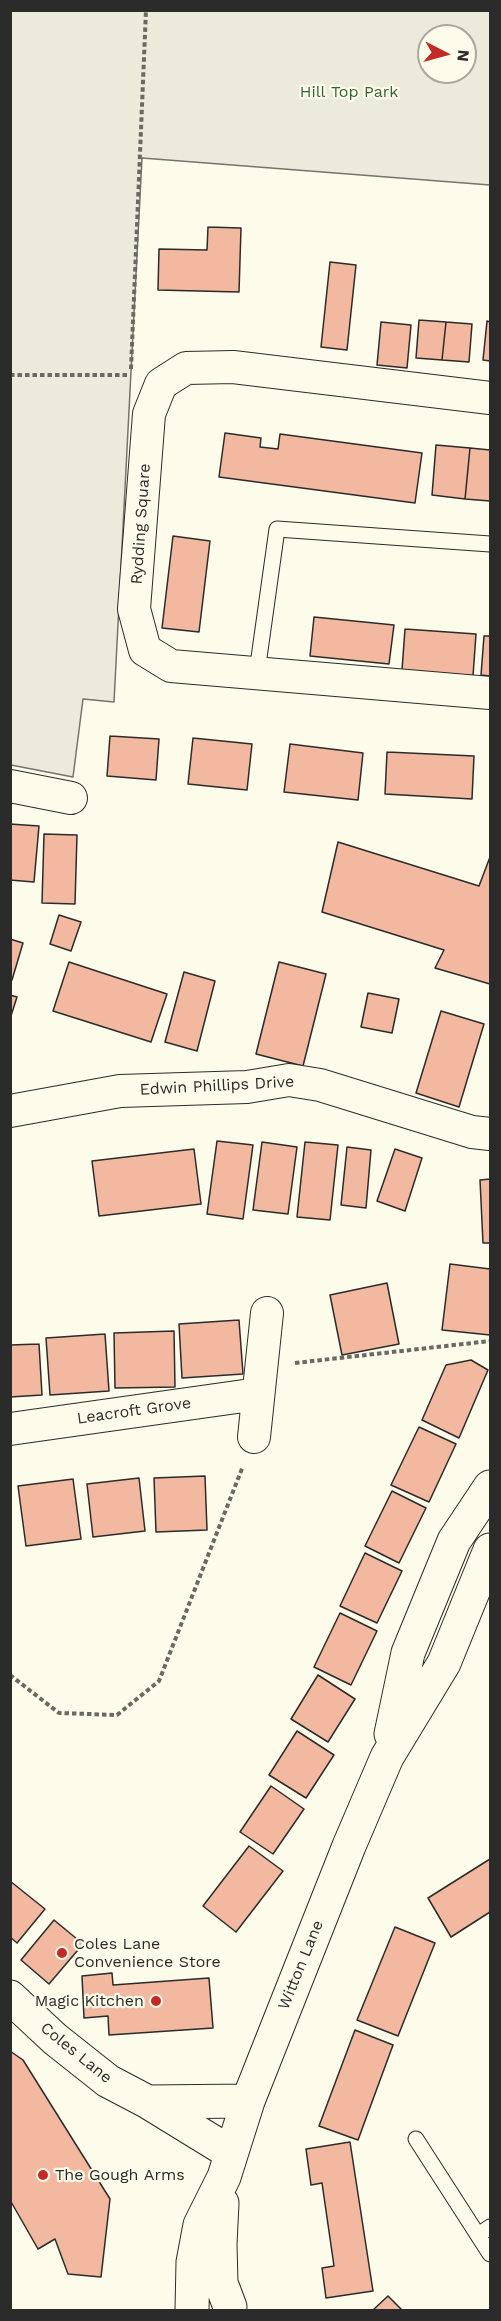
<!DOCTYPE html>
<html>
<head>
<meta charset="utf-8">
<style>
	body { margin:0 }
	#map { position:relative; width:501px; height:2321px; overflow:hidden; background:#fdfbea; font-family:"Work Sans",sans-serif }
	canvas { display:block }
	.frame { position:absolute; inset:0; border:12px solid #2b2b2b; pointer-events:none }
	.north { position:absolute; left:417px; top:24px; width:60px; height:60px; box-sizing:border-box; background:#fdfbea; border:2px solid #a9a89e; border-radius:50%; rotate:96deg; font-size:16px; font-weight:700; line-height:24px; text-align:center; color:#2b2b2b }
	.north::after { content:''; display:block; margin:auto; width:21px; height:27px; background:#c62828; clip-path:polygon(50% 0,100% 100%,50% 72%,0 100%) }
</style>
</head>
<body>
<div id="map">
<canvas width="501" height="2321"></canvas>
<div class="frame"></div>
<div class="north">N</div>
</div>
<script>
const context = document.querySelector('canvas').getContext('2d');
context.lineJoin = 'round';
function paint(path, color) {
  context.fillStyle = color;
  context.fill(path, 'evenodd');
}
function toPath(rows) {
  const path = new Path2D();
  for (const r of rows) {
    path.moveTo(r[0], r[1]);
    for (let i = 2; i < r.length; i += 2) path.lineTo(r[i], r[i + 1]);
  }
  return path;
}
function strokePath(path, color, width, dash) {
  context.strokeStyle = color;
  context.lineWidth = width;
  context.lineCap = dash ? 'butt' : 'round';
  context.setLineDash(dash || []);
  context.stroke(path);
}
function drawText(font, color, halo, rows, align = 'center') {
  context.font = font + ' "Work Sans",sans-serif';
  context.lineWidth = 4.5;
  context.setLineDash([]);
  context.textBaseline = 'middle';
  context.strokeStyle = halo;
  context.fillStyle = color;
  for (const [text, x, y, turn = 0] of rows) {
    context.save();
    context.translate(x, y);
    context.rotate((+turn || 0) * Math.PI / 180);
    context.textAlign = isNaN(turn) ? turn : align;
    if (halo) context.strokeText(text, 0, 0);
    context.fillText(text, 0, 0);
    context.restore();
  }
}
const green = toPath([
	[10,11,490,11,490,185,142,158,114,702,83,699,73,777,11,765,10,11],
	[429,36,465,36,465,72,429,72,429,36]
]);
paint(green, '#ecebdb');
strokePath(green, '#74746e', 1.5);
const building = toPath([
	[208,227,241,228,239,292,158,290,159,249,207,250,208,227],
	[330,262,356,265,347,350,321,347,330,262],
	[419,320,446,322,442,360,416,358,419,320],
	[487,321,490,322,490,361,483,360,487,321],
	[381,322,411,325,407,368,377,365,381,322],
	[446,322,472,324,469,362,442,360,446,322],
	[225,433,261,438,260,447,278,449,280,434,422,453,415,503,219,477,225,433],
	[436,445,470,448,465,499,432,495,436,445],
	[470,448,490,450,490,501,465,499,470,448],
	[173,536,210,541,199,632,162,628,173,536],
	[314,617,394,625,389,664,310,656,314,617],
	[405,629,476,634,473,676,402,670,405,629],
	[484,636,490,636,490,676,481,675,484,636],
	[110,736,159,739,156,780,107,776,110,736],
	[193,738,252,744,247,790,188,784,193,738],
	[290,744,363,753,358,800,284,792,290,744],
	[387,752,474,756,472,799,385,794,387,752],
	[10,824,39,826,34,882,10,880,10,824],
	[44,834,77,835,75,904,42,903,44,834],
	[338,842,479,886,490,857,490,984,435,968,444,950,322,912,338,842],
	[59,915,81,922,71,951,50,944,59,915],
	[10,939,23,943,12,980,10,980,10,939],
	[69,962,167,994,151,1042,53,1011,69,962],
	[279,962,326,974,303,1066,256,1054,279,962],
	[184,972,215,981,197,1051,165,1042,184,972],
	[368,993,399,999,392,1033,361,1027,368,993],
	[10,995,17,997,10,1019,10,995],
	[441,1011,484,1024,459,1107,416,1093,441,1011],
	[217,1141,253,1145,243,1219,207,1214,217,1141],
	[262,1142,297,1147,288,1214,253,1210,262,1142],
	[305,1142,338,1145,330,1220,297,1217,305,1142],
	[347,1147,371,1150,366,1208,341,1205,347,1147],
	[194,1149,201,1204,99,1216,92,1161,194,1149],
	[395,1149,422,1158,405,1211,377,1201,395,1149],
	[490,1179,490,1243,483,1243,480,1180,490,1179],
	[450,1264,490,1269,490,1335,442,1330,450,1264],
	[387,1283,399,1344,342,1355,330,1295,387,1283],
	[239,1320,243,1374,182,1378,179,1324,239,1320],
	[174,1331,175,1387,115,1388,114,1333,174,1331],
	[105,1334,109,1391,50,1395,46,1338,105,1334],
	[39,1344,42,1395,10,1397,10,1345,39,1344],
	[471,1360,488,1370,459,1438,422,1420,446,1365,471,1360],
	[419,1427,456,1444,429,1502,391,1485,419,1427],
	[205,1476,207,1530,156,1532,154,1478,205,1476],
	[139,1478,145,1531,93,1537,87,1484,139,1478],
	[73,1479,81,1539,26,1546,18,1486,73,1479],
	[392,1491,426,1508,399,1563,365,1546,392,1491],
	[365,1553,402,1571,377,1623,340,1606,365,1553],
	[340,1613,377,1631,351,1685,314,1667,340,1613],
	[318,1675,355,1699,328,1742,291,1719,318,1675],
	[297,1731,334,1755,306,1798,269,1775,297,1731],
	[271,1786,304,1809,273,1854,240,1832,271,1786],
	[249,1846,283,1871,236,1932,203,1906,249,1846],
	[490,1859,490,1912,451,1937,428,1898,490,1859],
	[10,1881,45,1909,17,1943,10,1937,10,1881],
	[54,1920,83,1944,49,1984,21,1960,54,1920],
	[395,1927,435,1943,398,2036,357,2020,395,1927],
	[112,1973,113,1985,209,1978,213,2028,109,2035,108,2016,84,2018,82,1976,112,1973],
	[355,2030,393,2045,358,2140,319,2126,355,2030],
	[10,2051,23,2060,110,2199,101,2277,68,2274,55,2239,38,2249,10,2200,10,2051],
	[350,2142,373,2291,326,2298,322,2268,334,2266,322,2183,311,2185,306,2149,350,2142],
	[388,2296,402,2310,373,2310,388,2296]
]);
paint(building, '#f2b8a0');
strokePath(building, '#2b2b2b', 1.5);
const lane = toPath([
	[257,672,277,529,490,544],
	[416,2139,490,2254],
	[478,2235,490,2227]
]);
const street = toPath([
	[490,398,233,367,186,368,161,384,149,414,134,609,145,650,171,666,490,693],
	[10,786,71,798],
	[10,1111,120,1091,247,1087,289,1080,320,1085,472,1132,490,1134],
	[10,1429,258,1394],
	[254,1437,267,1313]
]);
const secondary = toPath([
	[391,1734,408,1653,454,1541,490,1487],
	[10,1997,55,2039,108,2081,148,2102,231,2153],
	[148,2102,248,2101],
	[222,2203,220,2244,221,2283,230,2307],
	[192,2310,193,2262,200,2225,224,2177,248,2101,349,1846,387,1757,444,1663,490,1550]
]);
strokePath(lane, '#2b2b2b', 17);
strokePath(street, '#2b2b2b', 34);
strokePath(secondary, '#2b2b2b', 35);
strokePath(toPath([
	[131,369,146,10],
	[10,375,130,375],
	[295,1363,490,1341],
	[10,1675,59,1713,117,1715,159,1681,243,1466]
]), '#6a6964', 4, [4.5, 3]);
strokePath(lane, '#fdfbea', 15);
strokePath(street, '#fdfbea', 32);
strokePath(secondary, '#fdfbea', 33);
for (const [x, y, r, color] of [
	[62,1953,6,"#c62828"],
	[156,2001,6,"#c62828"],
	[43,2175,6,"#c62828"]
]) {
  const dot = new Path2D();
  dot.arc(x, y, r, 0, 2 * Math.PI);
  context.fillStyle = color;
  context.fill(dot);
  strokePath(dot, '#fdfbea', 2);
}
drawText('16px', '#34623c', '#fdfbea', [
	["Hill Top Park",349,92]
]);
drawText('16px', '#2b2b2b', '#fdfbea', [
	["Rydding Square",141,524,-86],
	["Edwin Phillips Drive",217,1086,-3],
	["Leacroft Grove",134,1411,-8],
	["Witton Lane",301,1965,-68],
	["Coles Lane",76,2053,39]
]);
drawText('16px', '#2b2b2b', '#fdfbea', [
	["Coles Lane",74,1944],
	["Convenience Store",74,1962],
	["Magic Kitchen",144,2001,"right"],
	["The Gough Arms",55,2175]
], 'left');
</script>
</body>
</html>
